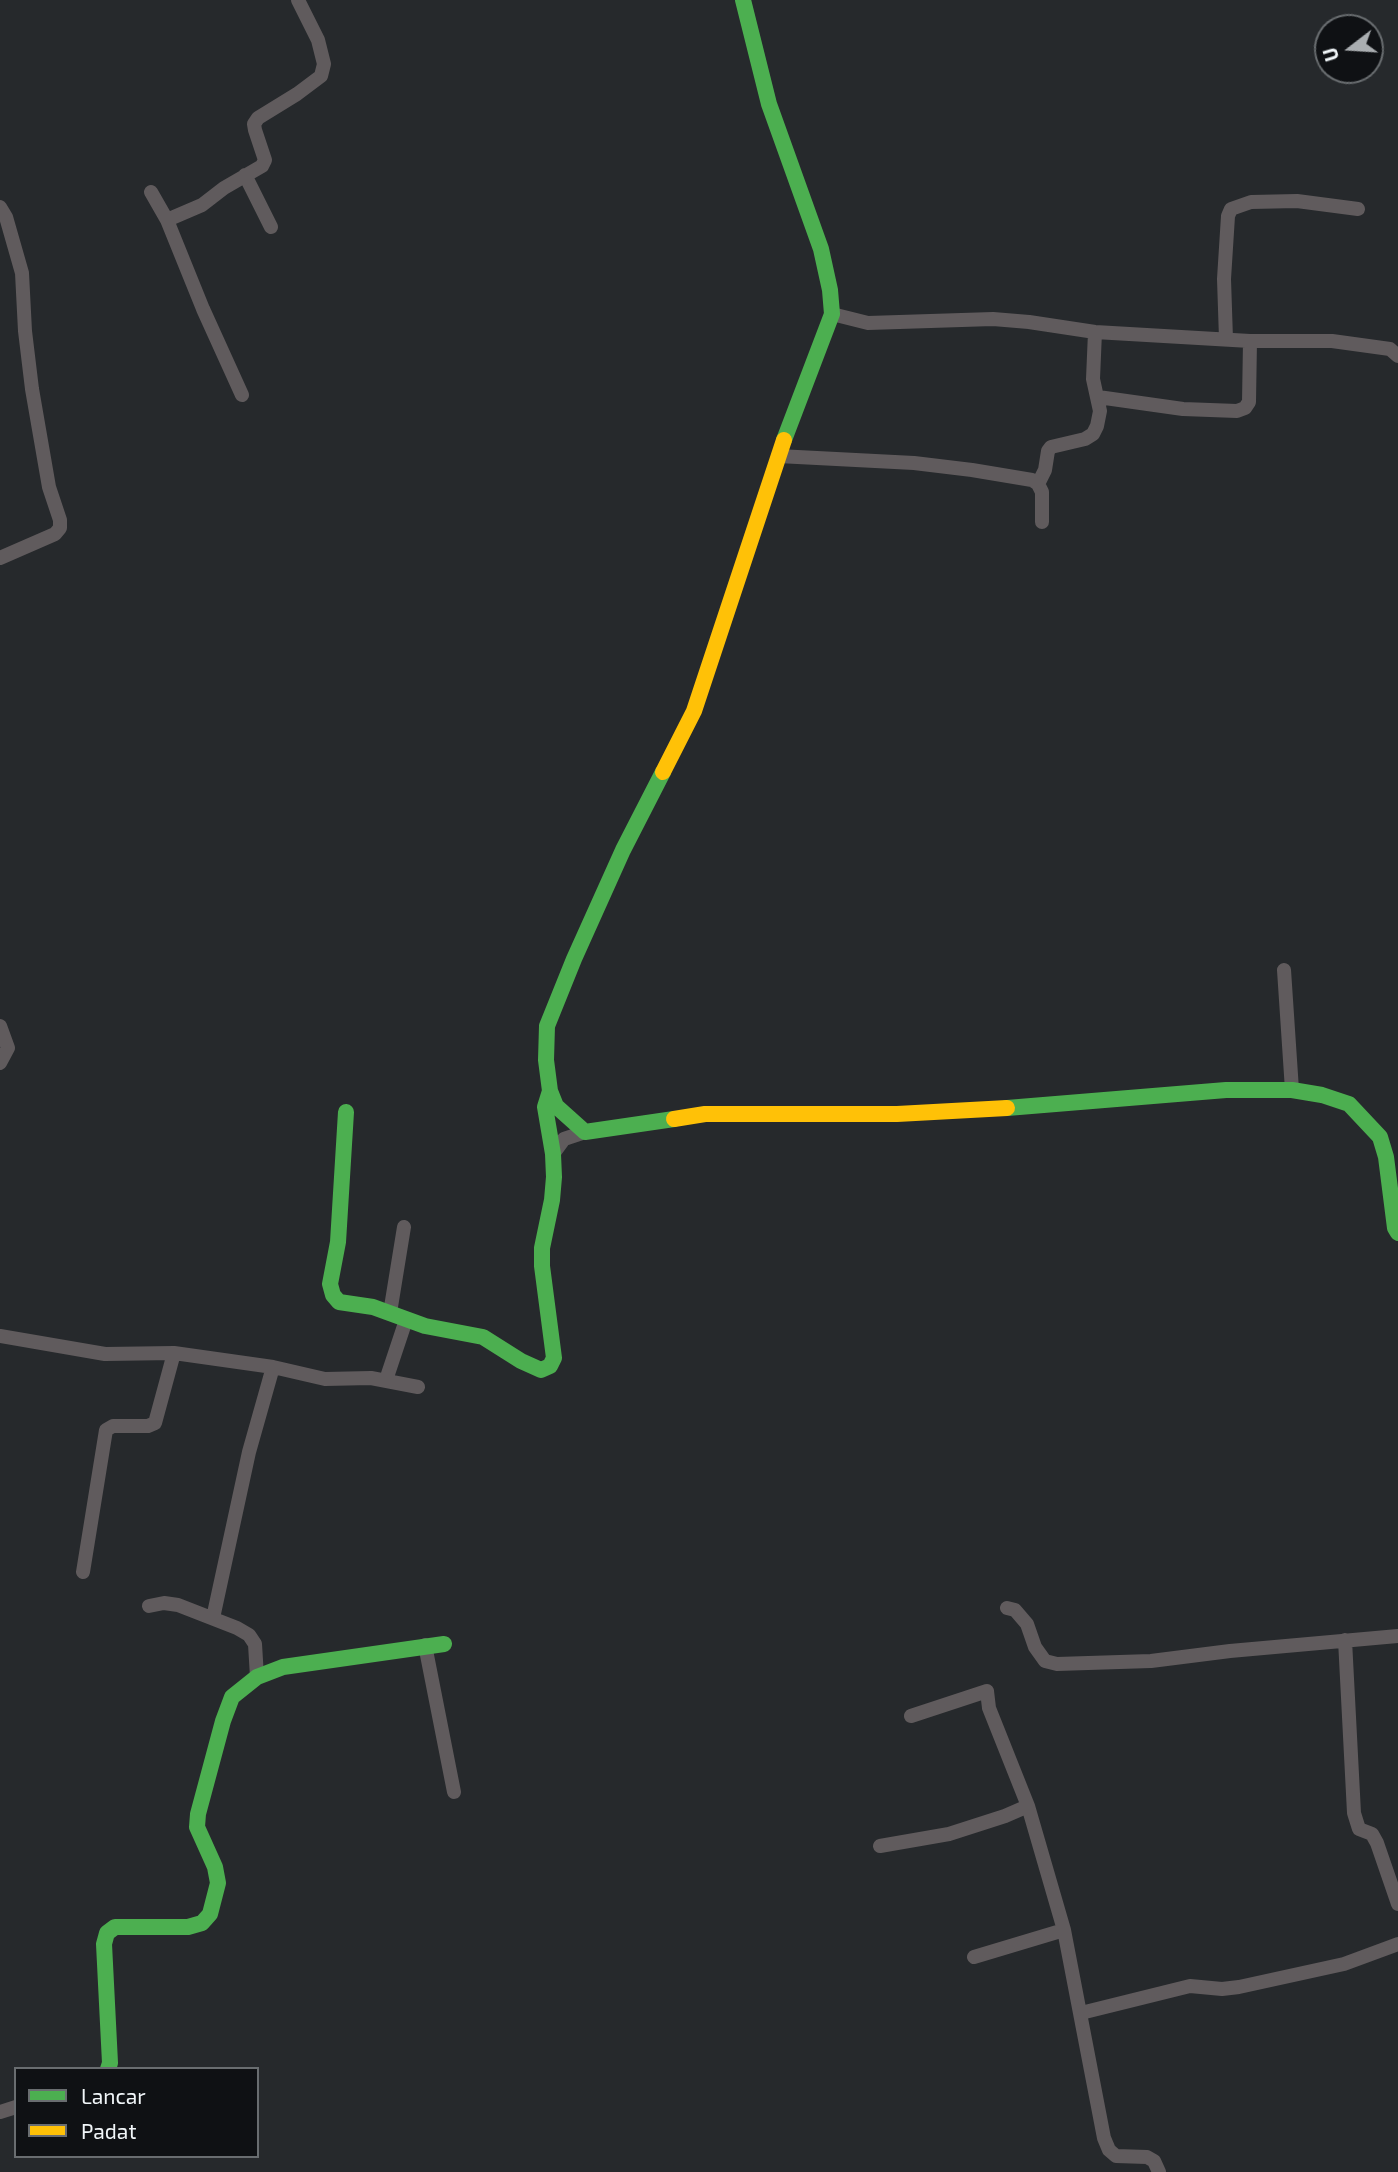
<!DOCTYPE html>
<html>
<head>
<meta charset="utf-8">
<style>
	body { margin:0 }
	#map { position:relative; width:1398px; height:2172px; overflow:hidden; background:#26292c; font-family:"Exo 2",sans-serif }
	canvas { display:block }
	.legend { position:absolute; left:14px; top:2067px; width:245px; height:91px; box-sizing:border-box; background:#0f1114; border:2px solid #696d70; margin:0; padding:9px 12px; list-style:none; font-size:21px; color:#f1f6f9 }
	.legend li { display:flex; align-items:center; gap:14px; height:35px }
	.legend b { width:35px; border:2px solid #696d70 }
	.north { position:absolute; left:1314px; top:14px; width:70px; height:70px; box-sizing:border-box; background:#0f1114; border:2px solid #696d70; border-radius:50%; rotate:253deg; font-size:19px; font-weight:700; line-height:28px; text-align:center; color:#f1f6f9 }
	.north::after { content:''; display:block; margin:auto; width:24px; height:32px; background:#aaaeb1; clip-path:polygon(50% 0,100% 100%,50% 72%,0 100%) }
</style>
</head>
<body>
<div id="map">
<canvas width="1398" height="2172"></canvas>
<ul class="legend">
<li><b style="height:9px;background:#4caf50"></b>Lancar</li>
<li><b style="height:9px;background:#ffc107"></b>Padat</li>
</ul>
<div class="north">U</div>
</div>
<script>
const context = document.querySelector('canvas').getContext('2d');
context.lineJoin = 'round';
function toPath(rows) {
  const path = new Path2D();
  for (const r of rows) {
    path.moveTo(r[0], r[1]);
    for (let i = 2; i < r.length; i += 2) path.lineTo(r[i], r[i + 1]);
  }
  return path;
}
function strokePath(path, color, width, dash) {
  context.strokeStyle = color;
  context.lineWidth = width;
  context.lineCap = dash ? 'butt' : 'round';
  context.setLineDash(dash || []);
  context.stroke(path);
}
strokePath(toPath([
	[245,175,271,227],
	[151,192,167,220,203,309,242,395],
	[0,207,6,217,22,273,25,331,32,389,49,487,60,520,60,528,55,534,0,558],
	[167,220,202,205,224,188,262,166,265,160,255,130,254,124,258,118,297,94,321,76,324,64,318,40,298,0],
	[832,314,868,323,993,319,1029,322,1095,332,1250,341,1332,341,1390,349,1398,356],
	[1226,339,1224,279,1228,216,1231,209,1251,202,1297,201,1358,209],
	[1098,397,1183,409,1237,411,1245,408,1249,402,1250,341],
	[778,456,914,463,972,470,1032,480,1038,484,1042,492,1042,522],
	[1038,484,1045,470,1048,451,1051,447,1085,439,1093,434,1097,426,1100,411,1093,379,1095,332],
	[1284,970,1292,1090],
	[0,1026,8,1048,0,1063],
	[553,1154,564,1139,585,1132],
	[390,1313,404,1227],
	[0,1336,105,1354,174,1353,273,1367,325,1379,371,1378,418,1387],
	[386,1380,406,1320],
	[83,1572,106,1430,113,1426,148,1426,155,1423,174,1353],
	[149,1606,164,1603,178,1605,237,1628,249,1635,255,1644,257,1677],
	[1007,1608,1015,1610,1027,1624,1035,1647,1045,1661,1057,1664,1151,1661,1230,1651,1398,1636],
	[213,1618,249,1452,273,1367],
	[1345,1640,1354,1813,1359,1829,1372,1834,1377,1843,1398,1904],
	[425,1645,454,1792],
	[911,1716,987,1691,989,1708,1028,1806,1064,1930,1104,2138,1109,2150,1116,2156,1147,2157,1154,2161,1159,2172],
	[880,1846,949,1834,1005,1816,1028,1806],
	[974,1957,1064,1930],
	[1081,2013,1190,1986,1222,1989,1239,1987,1344,1964,1398,1944],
	[0,2112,16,2107]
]), '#605b5d', 14);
strokePath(toPath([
	[743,0,769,104,821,249,830,290,832,314,784,440],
	[663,772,623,850,574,959,547,1026,546,1060,550,1091,556,1106,585,1132,674,1119],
	[1007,1108,1226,1090,1292,1090,1322,1095,1349,1104,1380,1137,1386,1157,1395,1228,1398,1233],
	[346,1112,338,1242,330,1284,333,1295,339,1302,373,1307,425,1326,483,1337,521,1361,541,1370,550,1366,554,1358,542,1266,542,1248,552,1200,554,1177,553,1154,545,1107,550,1091],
	[108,2069,110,2063,104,1944,107,1933,115,1927,188,1927,202,1923,210,1914,218,1883,215,1867,197,1827,198,1814,223,1721,232,1697,257,1677,283,1667,444,1644]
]), '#4caf50', 16);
strokePath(toPath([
	[663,772,694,711,784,440],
	[674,1119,705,1114,897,1114,1007,1108]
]), '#ffc107', 16);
</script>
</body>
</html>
